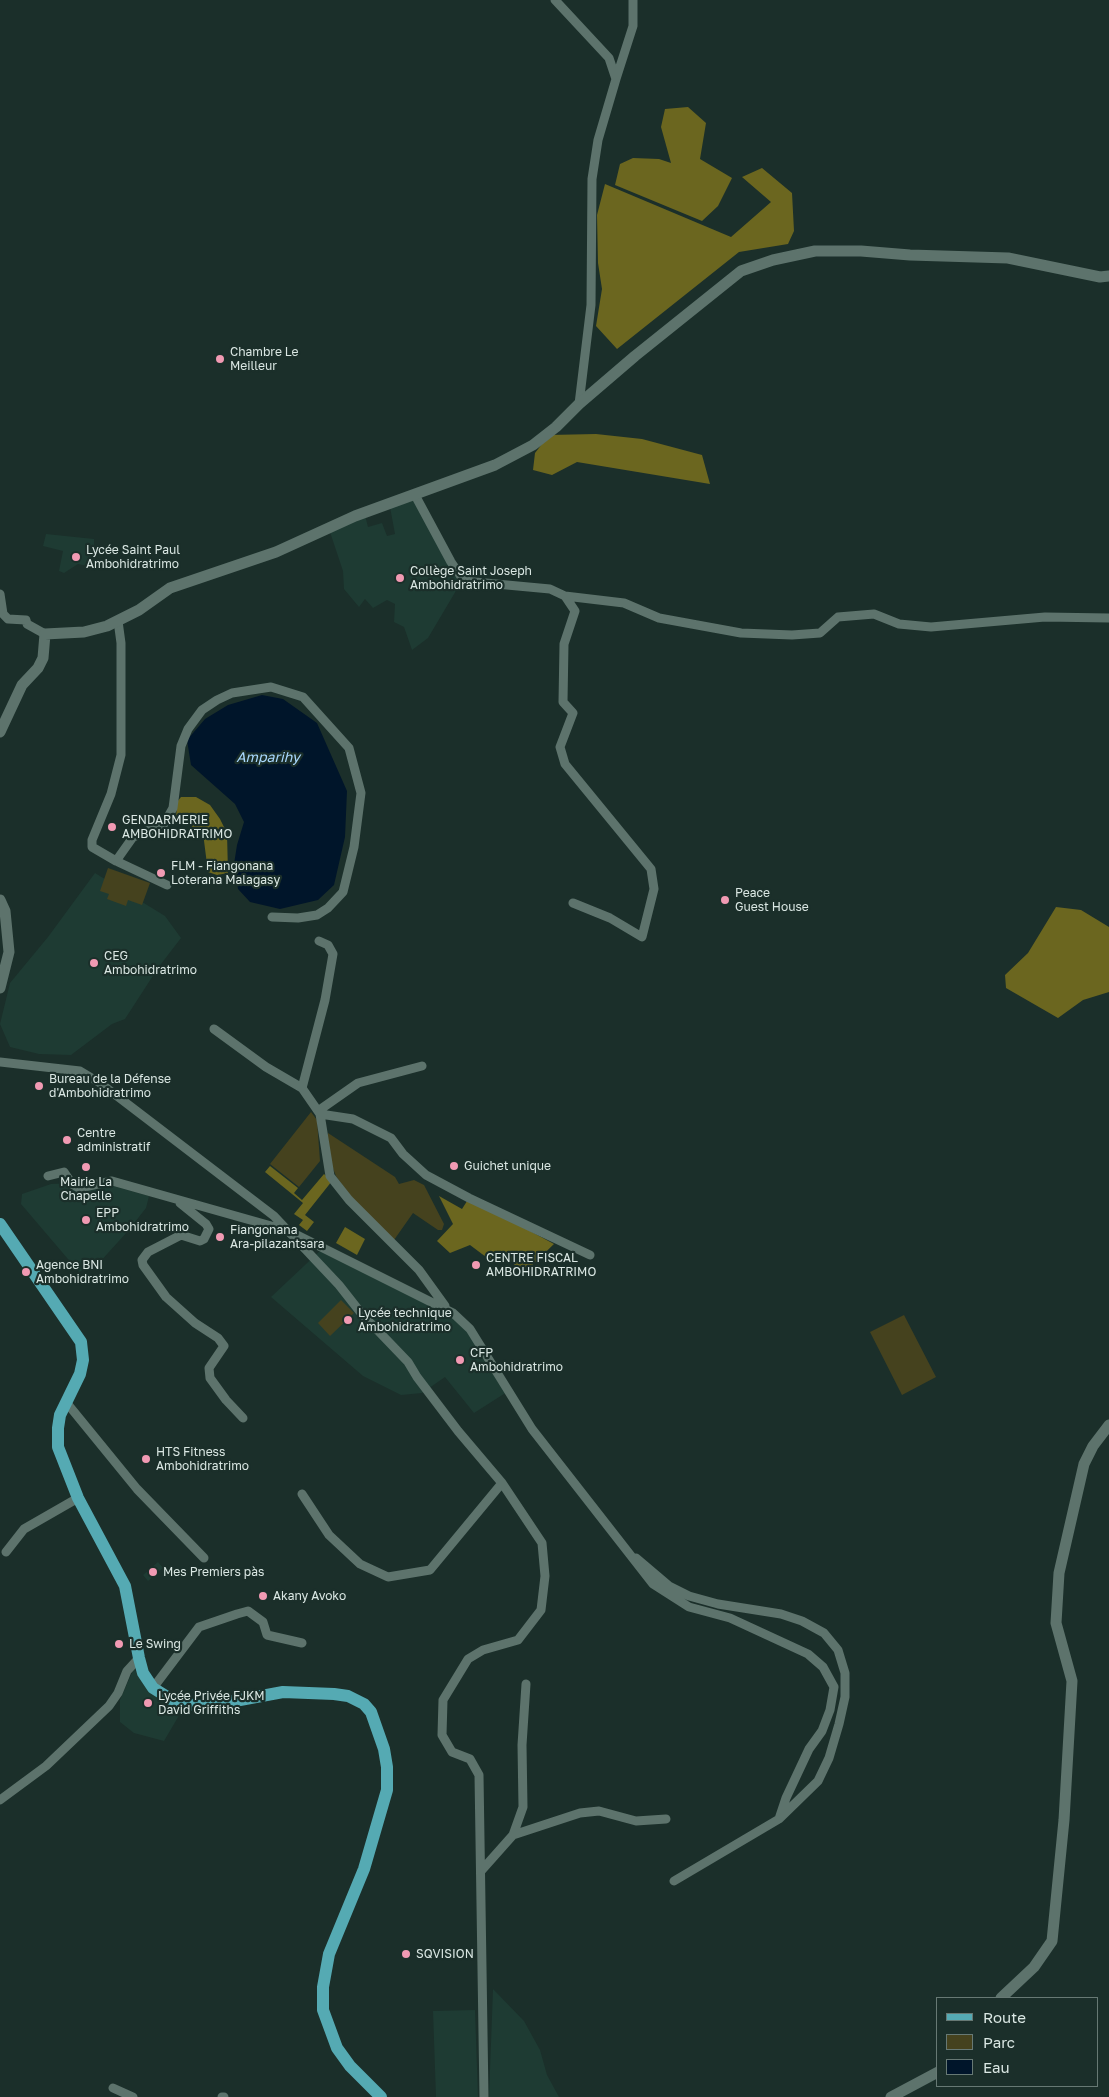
<!DOCTYPE html>
<html>
<head>
<meta charset="utf-8">
<style>
	body { margin:0 }
	#map { position:relative; width:1109px; height:2097px; overflow:hidden; background:#1b2f2a; font-family:"Golos Text",sans-serif }
	canvas { display:block }
	.legend { position:absolute; left:936px; top:1997px; width:162px; height:90px; box-sizing:border-box; background:#1b2f2a; border:1px solid #677974; margin:0; padding:6px 9px; list-style:none; font-size:15px; color:#dae7e3 }
	.legend li { display:flex; align-items:center; gap:10px; height:25px }
	.legend b { width:25px; border:1px solid #677974 }
</style>
</head>
<body>
<div id="map">
<canvas width="1109" height="2097"></canvas>
<ul class="legend">
<li><b style="height:6px;background:#55aab3"></b>Route</li>
<li><b style="height:14px;background:#45421e"></b>Parc</li>
<li><b style="height:14px;background:#00152a"></b>Eau</li>
</ul>
</div>
<script>
const context = document.querySelector('canvas').getContext('2d');
context.lineJoin = 'round';
function paint(path, color) {
  context.fillStyle = color;
  context.fill(path, 'evenodd');
}
function toPath(rows) {
  const path = new Path2D();
  for (const r of rows) {
    path.moveTo(r[0], r[1]);
    for (let i = 2; i < r.length; i += 2) path.lineTo(r[i], r[i + 1]);
  }
  return path;
}
function strokePath(path, color, width, dash) {
  context.strokeStyle = color;
  context.lineWidth = width;
  context.lineCap = dash ? 'butt' : 'round';
  context.setLineDash(dash || []);
  context.stroke(path);
}
function drawText(font, color, halo, rows, align = 'center') {
  context.font = font + ' "Golos Text",sans-serif';
  context.lineWidth = 4.5;
  context.setLineDash([]);
  context.textBaseline = 'middle';
  context.strokeStyle = halo;
  context.fillStyle = color;
  for (const [text, x, y, turn = 0] of rows) {
    context.save();
    context.translate(x, y);
    context.rotate((+turn || 0) * Math.PI / 180);
    context.textAlign = isNaN(turn) ? turn : align;
    if (halo) context.strokeText(text, 0, 0);
    context.fillText(text, 0, 0);
    context.restore();
  }
}
paint(toPath([
	[413,499,460,584,428,638,412,650,404,627,394,622,395,604,387,600,373,608,365,599,359,607,344,589,343,571,329,529,365,515,368,527,382,523,387,536,395,534,390,507],
	[46,534,94,539,94,548,88,566,78,564,64,573,59,571,63,551,43,546],
	[95,873,165,916,181,938,158,968,125,1019,112,1024,71,1055,39,1054,10,1047,0,1024,10,983,48,937],
	[99,1182,149,1196,146,1208,128,1231,98,1264,79,1272,21,1204,22,1194,51,1184],
	[322,1249,436,1307,455,1319,469,1332,507,1392,474,1413,445,1377,422,1393,401,1395,363,1376,271,1297],
	[158,1562,163,1568,148,1581,143,1575],
	[134,1668,144,1685,184,1707,164,1741,134,1733,120,1722,120,1700],
	[493,1989,524,2021,540,2050,547,2075,559,2097,489,2097],
	[475,2010,478,2097,436,2097,433,2011]
]), '#1e3b33');
paint(toPath([
	[108,868,150,883,142,905,128,900,126,906,107,899,109,894,100,891],
	[311,1112,317,1120,320,1161,299,1187,270,1164],
	[328,1133,395,1177,399,1184,414,1180,424,1185,444,1224,442,1230,438,1230,413,1213,394,1240,354,1202,336,1176,328,1156],
	[341,1300,354,1313,330,1336,318,1323],
	[904,1315,936,1377,902,1395,870,1332]
]), '#45421e');
paint(toPath([
	[688,107,706,123,700,159,732,178,718,206,702,221,615,185,620,164,633,158,659,159,671,163,661,127,665,109],
	[762,168,792,193,794,231,788,244,739,252,617,349,596,326,602,289,598,263,597,215,605,184,731,237,771,202,742,177],
	[596,434,642,439,702,455,710,484,577,462,552,475,533,470,535,453,549,435],
	[181,797,196,797,210,805,220,819,227,833,228,873,217,875,208,872,203,833,183,821,176,820,177,802],
	[1056,907,1081,910,1109,927,1109,992,1083,1000,1058,1018,1006,988,1005,975,1028,953],
	[270,1166,298,1188,294,1193,302,1200,324,1174,332,1181,305,1215,314,1222,307,1231,299,1225,303,1220,294,1214,303,1203,265,1172],
	[439,1196,462,1209,469,1198,554,1244,523,1274,511,1261,494,1263,470,1245,450,1253,437,1241,453,1224],
	[345,1227,365,1239,357,1255,336,1243]
]), '#6b661f');
paint(toPath([
	[262,695,283,699,317,723,347,791,345,837,334,885,318,900,280,909,250,902,238,889,234,864,237,845,244,822,235,804,191,765,187,740,205,719,228,705]
]), '#00152a');
strokePath(toPath([
	[555,0,609,58,616,79,598,140,592,179,591,305,579,404],
	[616,79,633,26,633,0],
	[415,495,451,562,464,581,550,589,565,596,624,603,659,618,741,633,792,635,820,633,838,617,874,614,899,624,931,627,1045,617,1109,618],
	[0,594,3,614,8,619,26,620,27,624,45,634],
	[565,596,575,611,564,644,563,702,573,713,560,747,565,764,651,869,654,889,642,937,610,918,573,903],
	[118,621,121,643,121,755,111,794,92,840,92,847,116,861,133,837,164,824,173,808,181,746,188,729,202,710,217,700,232,693,271,687,303,697,349,748,361,793,354,847,343,892,328,908,317,915,298,918,272,917],
	[116,861,167,885],
	[214,1029,266,1067,302,1088,320,1114,330,1176,349,1200,419,1270,445,1306],
	[0,1062,80,1071,100,1083,274,1216,339,1285,361,1313,408,1362,417,1377,458,1431,502,1483,542,1543,545,1576,541,1610,518,1640,483,1650,468,1659,443,1700,442,1735,452,1752,470,1759,479,1775,484,2097],
	[302,1088,325,1000,333,954,328,945,319,941],
	[318,1111,358,1083,422,1066],
	[320,1114,353,1119,391,1138,403,1154,426,1175,469,1198,590,1255],
	[48,1176,64,1172,72,1184,79,1188,112,1181,289,1231,453,1313,470,1329,532,1429,653,1584,689,1607,730,1618,808,1654,823,1667,834,1687,830,1710,822,1731,809,1749,786,1798,779,1819],
	[180,1203,206,1224,209,1229,204,1239,200,1241,181,1235,148,1252,142,1260,143,1265,166,1297,195,1323,218,1338,224,1346,209,1368,210,1378,226,1400,243,1418],
	[66,1402,137,1489,204,1558],
	[302,1494,329,1535,360,1564,388,1577,430,1570,502,1483],
	[6,1552,24,1529,78,1498],
	[636,1558,669,1586,689,1596,718,1604,781,1614,802,1621,824,1633,838,1650,845,1673,845,1697,839,1724,829,1758,818,1781,779,1819,674,1881],
	[153,1688,199,1627,237,1614,248,1611,263,1622,267,1635,302,1643],
	[0,1800,46,1766,109,1706,118,1693,127,1671,139,1658],
	[513,1835,580,1813,599,1811,636,1821,666,1819],
	[481,1871,513,1835,523,1807,522,1745,526,1684],
	[113,2088,133,2097],
	[222,2097,224,2097]
]), '#5d736c', 9);
strokePath(toPath([
	[0,732,22,685,38,668,43,658,45,634,84,632,107,626,139,610,170,588,276,552,355,516,495,465,533,445,556,427,579,404,635,356,741,271,773,260,815,251,861,251,910,255,1008,258,1100,277,1109,276],
	[0,900,5,911,9,952,0,988],
	[1001,1998,1034,1967,1052,1941,1064,1820,1072,1681,1056,1623,1059,1573,1084,1464,1093,1446,1109,1425],
	[891,2097,938,2072]
]), '#5d736c', 11);
strokePath(toPath([
	[0,1224,81,1342,83,1360,80,1374,60,1415,58,1428,58,1447,78,1498,125,1586,139,1658,143,1673,153,1688,174,1701,198,1706,213,1705,283,1692,334,1694,348,1696,364,1704,371,1712,384,1749,387,1767,387,1790,364,1869,329,1954,323,1987,323,2010,337,2048,350,2066,381,2097]
]), '#55aab3', 12);
for (const [x, y, r, color] of [
	[220,359,5,"#f19ab3"],
	[76,557,5,"#f19ab3"],
	[400,578,5,"#f19ab3"],
	[112,827,5,"#f19ab3"],
	[161,873,5,"#f19ab3"],
	[725,900,5,"#f19ab3"],
	[94,963,5,"#f19ab3"],
	[39,1086,5,"#f19ab3"],
	[67,1140,5,"#f19ab3"],
	[454,1166,5,"#f19ab3"],
	[86,1167,5,"#f19ab3"],
	[86,1220,5,"#f19ab3"],
	[220,1237,5,"#f19ab3"],
	[476,1265,5,"#f19ab3"],
	[26,1272,5,"#f19ab3"],
	[348,1320,5,"#f19ab3"],
	[460,1360,5,"#f19ab3"],
	[146,1459,5,"#f19ab3"],
	[153,1572,5,"#f19ab3"],
	[263,1596,5,"#f19ab3"],
	[119,1644,5,"#f19ab3"],
	[148,1703,5,"#f19ab3"],
	[406,1954,5,"#f19ab3"]
]) {
  const dot = new Path2D();
  dot.arc(x, y, r, 0, 2 * Math.PI);
  context.fillStyle = color;
  context.fill(dot);
  strokePath(dot, '#1b2f2a', 2);
}
drawText('12px', '#dae7e3', '#1b2f2a', [
	["Chambre Le",230,352],
	["Meilleur",230,366],
	["Lycée Saint Paul",86,550],
	["Ambohidratrimo",86,564],
	["Collège Saint Joseph",410,571],
	["Ambohidratrimo",410,585],
	["GENDARMERIE",122,820],
	["AMBOHIDRATRIMO",122,834],
	["FLM - Fiangonana",171,866],
	["Loterana Malagasy",171,880],
	["Peace",735,893],
	["Guest House",735,907],
	["CEG",104,956],
	["Ambohidratrimo",104,970],
	["Bureau de la Défense",49,1079],
	["d'Ambohidratrimo",49,1093],
	["Centre",77,1133],
	["administratif",77,1147],
	["Guichet unique",464,1166],
	["Mairie La",86,1182,"center"],
	["Chapelle",86,1196,"center"],
	["EPP",96,1213],
	["Ambohidratrimo",96,1227],
	["Fiangonana",230,1230],
	["Ara-pilazantsara",230,1244],
	["CENTRE FISCAL",486,1258],
	["AMBOHIDRATRIMO",486,1272],
	["Agence BNI",36,1265],
	["Ambohidratrimo",36,1279],
	["Lycée technique",358,1313],
	["Ambohidratrimo",358,1327],
	["CFP",470,1353],
	["Ambohidratrimo",470,1367],
	["HTS Fitness",156,1452],
	["Ambohidratrimo",156,1466],
	["Mes Premiers pàs",163,1572],
	["Akany Avoko",273,1596],
	["Le Swing",129,1644],
	["Lycée Privée FJKM",158,1696],
	["David Griffiths",158,1710],
	["SQVISION",416,1954]
], 'left');
drawText('italic 14px', '#a9d8fe', '#1b2f2a', [
	["Amparihy",268,758]
]);
</script>
</body>
</html>
